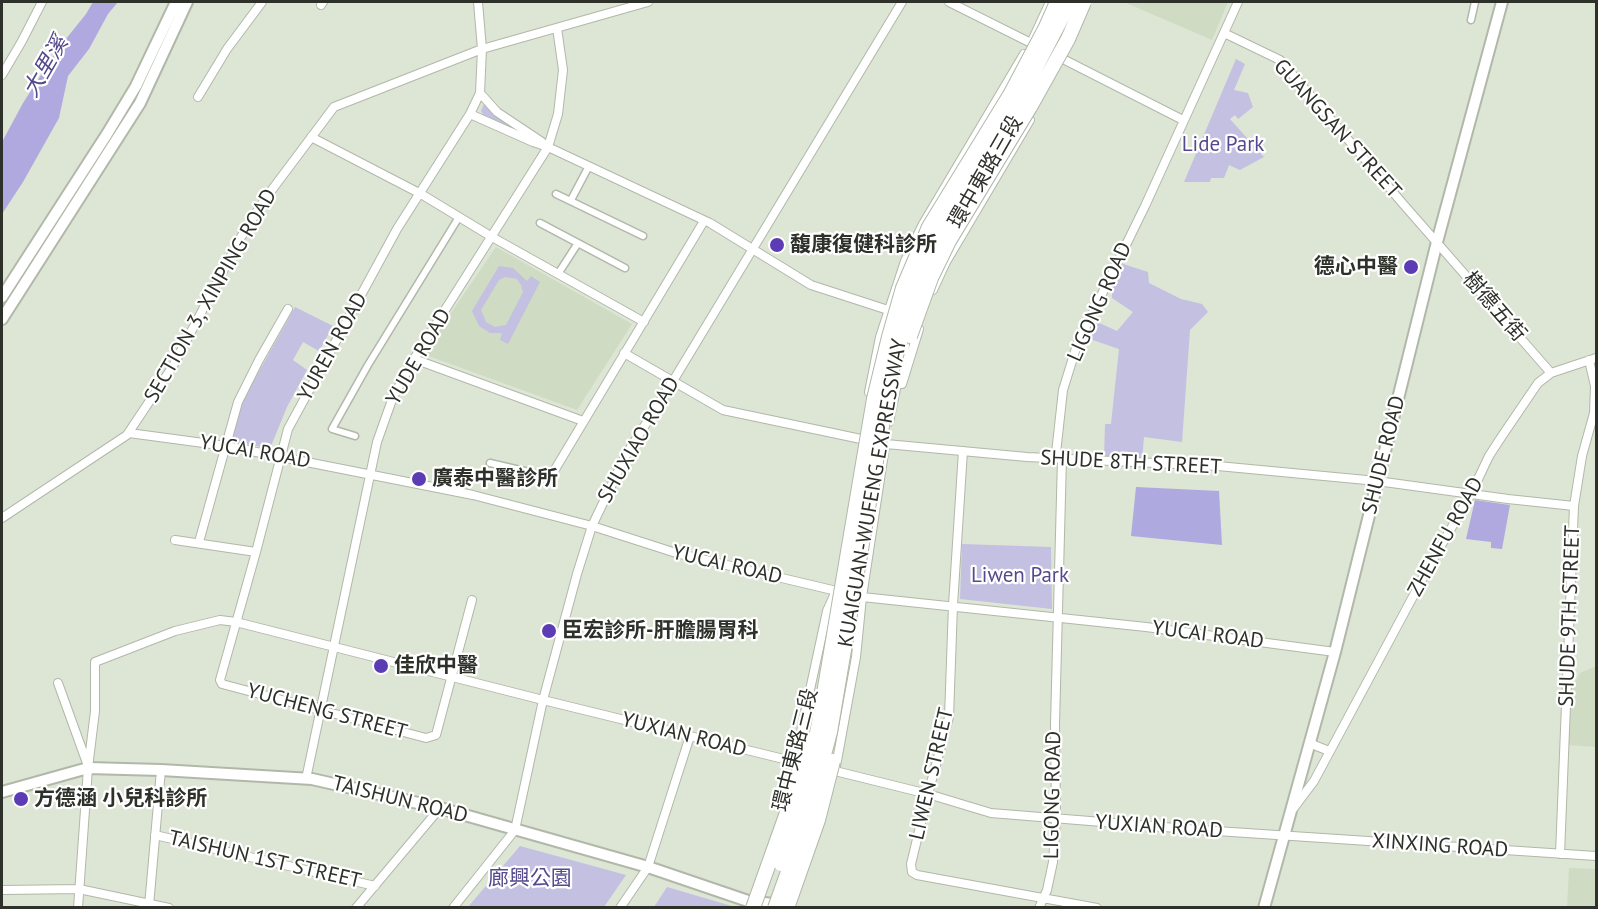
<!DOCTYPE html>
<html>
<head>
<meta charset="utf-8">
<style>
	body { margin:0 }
	#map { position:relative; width:1598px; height:909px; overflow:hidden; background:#dde5d5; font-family:"PT Sans",sans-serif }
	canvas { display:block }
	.frame { position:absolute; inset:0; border:3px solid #2e302a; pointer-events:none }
</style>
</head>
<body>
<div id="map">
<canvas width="1598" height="909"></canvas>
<div class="frame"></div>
</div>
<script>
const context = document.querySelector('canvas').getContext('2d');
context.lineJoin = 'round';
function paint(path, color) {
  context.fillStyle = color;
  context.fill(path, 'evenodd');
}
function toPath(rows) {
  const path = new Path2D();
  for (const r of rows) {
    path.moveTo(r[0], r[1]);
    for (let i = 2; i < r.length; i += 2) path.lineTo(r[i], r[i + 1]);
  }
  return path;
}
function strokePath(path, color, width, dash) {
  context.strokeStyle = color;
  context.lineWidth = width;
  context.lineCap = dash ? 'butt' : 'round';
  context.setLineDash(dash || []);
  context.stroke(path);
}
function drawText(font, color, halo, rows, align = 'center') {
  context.font = font + ' "PT Sans","Noto Sans TC",sans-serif';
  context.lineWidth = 4.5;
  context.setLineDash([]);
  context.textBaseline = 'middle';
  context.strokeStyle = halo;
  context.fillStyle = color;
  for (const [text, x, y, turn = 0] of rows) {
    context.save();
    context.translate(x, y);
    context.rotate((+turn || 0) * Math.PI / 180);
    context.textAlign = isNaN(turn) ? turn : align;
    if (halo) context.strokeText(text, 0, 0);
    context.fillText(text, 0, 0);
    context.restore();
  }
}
paint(toPath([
	[1124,2,1228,2,1212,40],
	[496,247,632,324,577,410,423,354],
	[1596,666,1596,747,1567,745,1573,686,1580,673],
	[1569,868,1596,869,1596,907,1567,907]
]), '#d0dbc4');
paint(toPath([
	[1236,59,1245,64,1234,90,1248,93,1253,107,1238,119,1235,115,1230,119,1264,157,1240,170,1229,165,1224,178,1211,178,1210,182,1184,182],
	[484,104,497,114,528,136,484,116,481,111],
	[1120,263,1148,272,1149,283,1181,299,1202,304,1208,312,1190,330,1182,442,1144,437,1142,461,1104,458,1105,424,1111,424,1119,349,1087,338,1095,321,1117,331,1133,312,1112,298,1112,281],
	[499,266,513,268,527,281,531,276,540,282,508,344,500,340,502,333,490,333,479,326,472,311],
	[505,277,517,279,521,285,523,292,506,325,495,327,486,322,481,310,499,280],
	[295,307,333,326,319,351,303,342,293,360,307,370,287,407,271,446,267,448,234,442,232,438,243,400],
	[962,544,1051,547,1052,609,960,599],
	[520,846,626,875,604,907,468,907],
	[667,887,735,907,654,907]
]), '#c3c0e2');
paint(toPath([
	[1136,487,1219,491,1222,545,1131,536]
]), '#aea9df');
paint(toPath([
	[93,2,118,2,108,14,89,49,68,76,59,118,23,182,2,214,2,142,23,103,57,50,86,14],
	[1475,500,1510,505,1502,549,1491,548,1491,542,1466,539]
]), '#afa9e0');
const pedestrian = toPath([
	[1471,20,1475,2],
	[556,194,643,236],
	[571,200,589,166],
	[540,223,625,268],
	[558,274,578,243],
	[355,436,332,429,368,365,459,217],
	[490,463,550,477]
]);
const minor = toPath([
	[949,2,1033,44],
	[321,5,323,2],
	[1224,33,1280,60,1404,205,1551,373],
	[1032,41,1050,2],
	[1055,55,1183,120],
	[2,75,22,41,42,2],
	[480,93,497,112,542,142],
	[198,97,227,49,262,2],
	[470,114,533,142,548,147,710,223,811,285,888,310],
	[311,137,421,194,492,237,644,322],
	[933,290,946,262,1030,120],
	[624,353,723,410,861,439],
	[414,359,583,421],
	[902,384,919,329],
	[869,392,880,337,905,261,923,224,1024,54],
	[889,422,905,346],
	[129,433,226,446,473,495,592,526,676,553,862,597,1146,627,1335,652],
	[886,444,1027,457,1218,466,1377,481,1508,499,1574,506,1560,854],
	[963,451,953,605,949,717,928,794,911,864,912,872,917,875,1097,908],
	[554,471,704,221],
	[1574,506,1582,456,1594,413,1595,386,1589,360],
	[2,518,127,435,173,366,241,237,265,199,334,107,482,49,648,2],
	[175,540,256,552],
	[199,542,238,402,259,360,288,309],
	[472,600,436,735,426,738,222,684,220,680,256,552,288,429,397,229,470,114,480,93,482,49,478,2],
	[58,683,88,766],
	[1309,743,1329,751],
	[794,764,827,611,836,591],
	[836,766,856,657,862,597,886,440],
	[827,769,928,794,991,813,1201,830,1596,856],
	[306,779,377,442,393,397,414,359,548,147,558,114,563,70,557,28],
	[1293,809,1314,781,1431,563,1471,494,1489,456,1502,436,1538,383,1551,373,1596,358],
	[155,835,375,886],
	[2,890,79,889,169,908],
	[149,906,161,770],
	[78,908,88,768,95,711,95,662,175,631,220,620,236,622,543,700,804,764],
	[356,908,440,808],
	[453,908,515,830,543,700,577,574,592,526,626,455,673,381,902,2],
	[620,908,648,867,690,736],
	[1039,908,1047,890,1053,862,1056,819,1055,724,1062,458,1056,453,1063,390,1077,345,1145,206,1238,2]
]);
const tertiary = toPath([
	[2,297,107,134,136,86,176,2],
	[2,319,140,103,187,2],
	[2,792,88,768,161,770,312,779,440,808,648,867,748,901,781,905],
	[1264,908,1335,652,1437,242,1502,2]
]);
strokePath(pedestrian, '#b1b8a9', 9);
strokePath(minor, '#b1b8a9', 10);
strokePath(tertiary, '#b1b8a9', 14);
strokePath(pedestrian, '#fff', 6);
strokePath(minor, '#fff', 8);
strokePath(tertiary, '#fff', 10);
const trunkBridge = toPath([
	[910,336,931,278,949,241,1030,107,1068,39,1084,2],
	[781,864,799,812,807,781,819,723,874,399,889,337,903,288,929,227,1010,95,1046,27,1057,2],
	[753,908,789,807,807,744],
	[775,908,807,819,830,732,891,373,908,313,922,272,940,233,1019,100,1070,2],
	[787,908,818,820,833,761]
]);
strokePath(trunkBridge, '#b1b8a9', 16, []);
strokePath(trunkBridge, '#fff', 14);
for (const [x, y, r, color] of [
	[777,245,8,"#5b3cb4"],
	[1411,267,8,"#5b3cb4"],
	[419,479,8,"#5b3cb4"],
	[549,631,8,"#5b3cb4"],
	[381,666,8,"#5b3cb4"],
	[21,799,8,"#5b3cb4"]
]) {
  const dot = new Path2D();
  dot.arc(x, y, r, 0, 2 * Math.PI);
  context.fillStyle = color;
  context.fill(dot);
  strokePath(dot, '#fff', 2);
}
drawText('21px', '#2e302a', '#fff', [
	["GUANGSAN STREET",1337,129,48],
	["環中東路三段",986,172,-60],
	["SECTION 3, XINPING ROAD",211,296,-60],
	["LIGONG ROAD",1100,302,-66],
	["樹德五街",1494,307,49],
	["YUREN ROAD",333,347,-61],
	["YUDE ROAD",419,357,-60],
	["SHUXIAO ROAD",639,440,-60],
	["YUCAI ROAD",255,452,10],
	["SHUDE ROAD",1384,455,-76],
	["SHUDE 8TH STREET",1131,463,3],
	["KUAIGUAN-WUFENG EXPRESSWAY",873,493,-80],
	["ZHENFU ROAD",1446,537,-61],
	["YUCAI ROAD",727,565,13],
	["SHUDE 9TH STREET",1570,616,-88],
	["YUCAI ROAD",1208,635,7],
	["YUCHENG STREET",327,712,15],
	["YUXIAN ROAD",684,735,14],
	["環中東路三段",796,750,-76],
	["LIWEN STREET",932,774,-77],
	["LIGONG ROAD",1053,795,-89],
	["TAISHUN ROAD",400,800,14],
	["YUXIAN ROAD",1159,827,4],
	["XINXING ROAD",1440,846,4],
	["TAISHUN 1ST STREET",265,860,13]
]);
drawText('21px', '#564a8e', '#fff', [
	["Lide Park",1223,145],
	["Liwen Park",1020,576],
	["廊興公園",530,879]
]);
drawText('bold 21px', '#2e302a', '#fff', [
	["馥康復健科診所",790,245],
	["德心中醫",1398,267,"right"],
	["廣泰中醫診所",432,479],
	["臣宏診所-肝膽腸胃科",562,631],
	["佳欣中醫",394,666],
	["方德涵 小兒科診所",34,799]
], 'left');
drawText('italic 22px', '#53488b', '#fff', [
	["大里溪",46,67,-60]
]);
</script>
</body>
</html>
